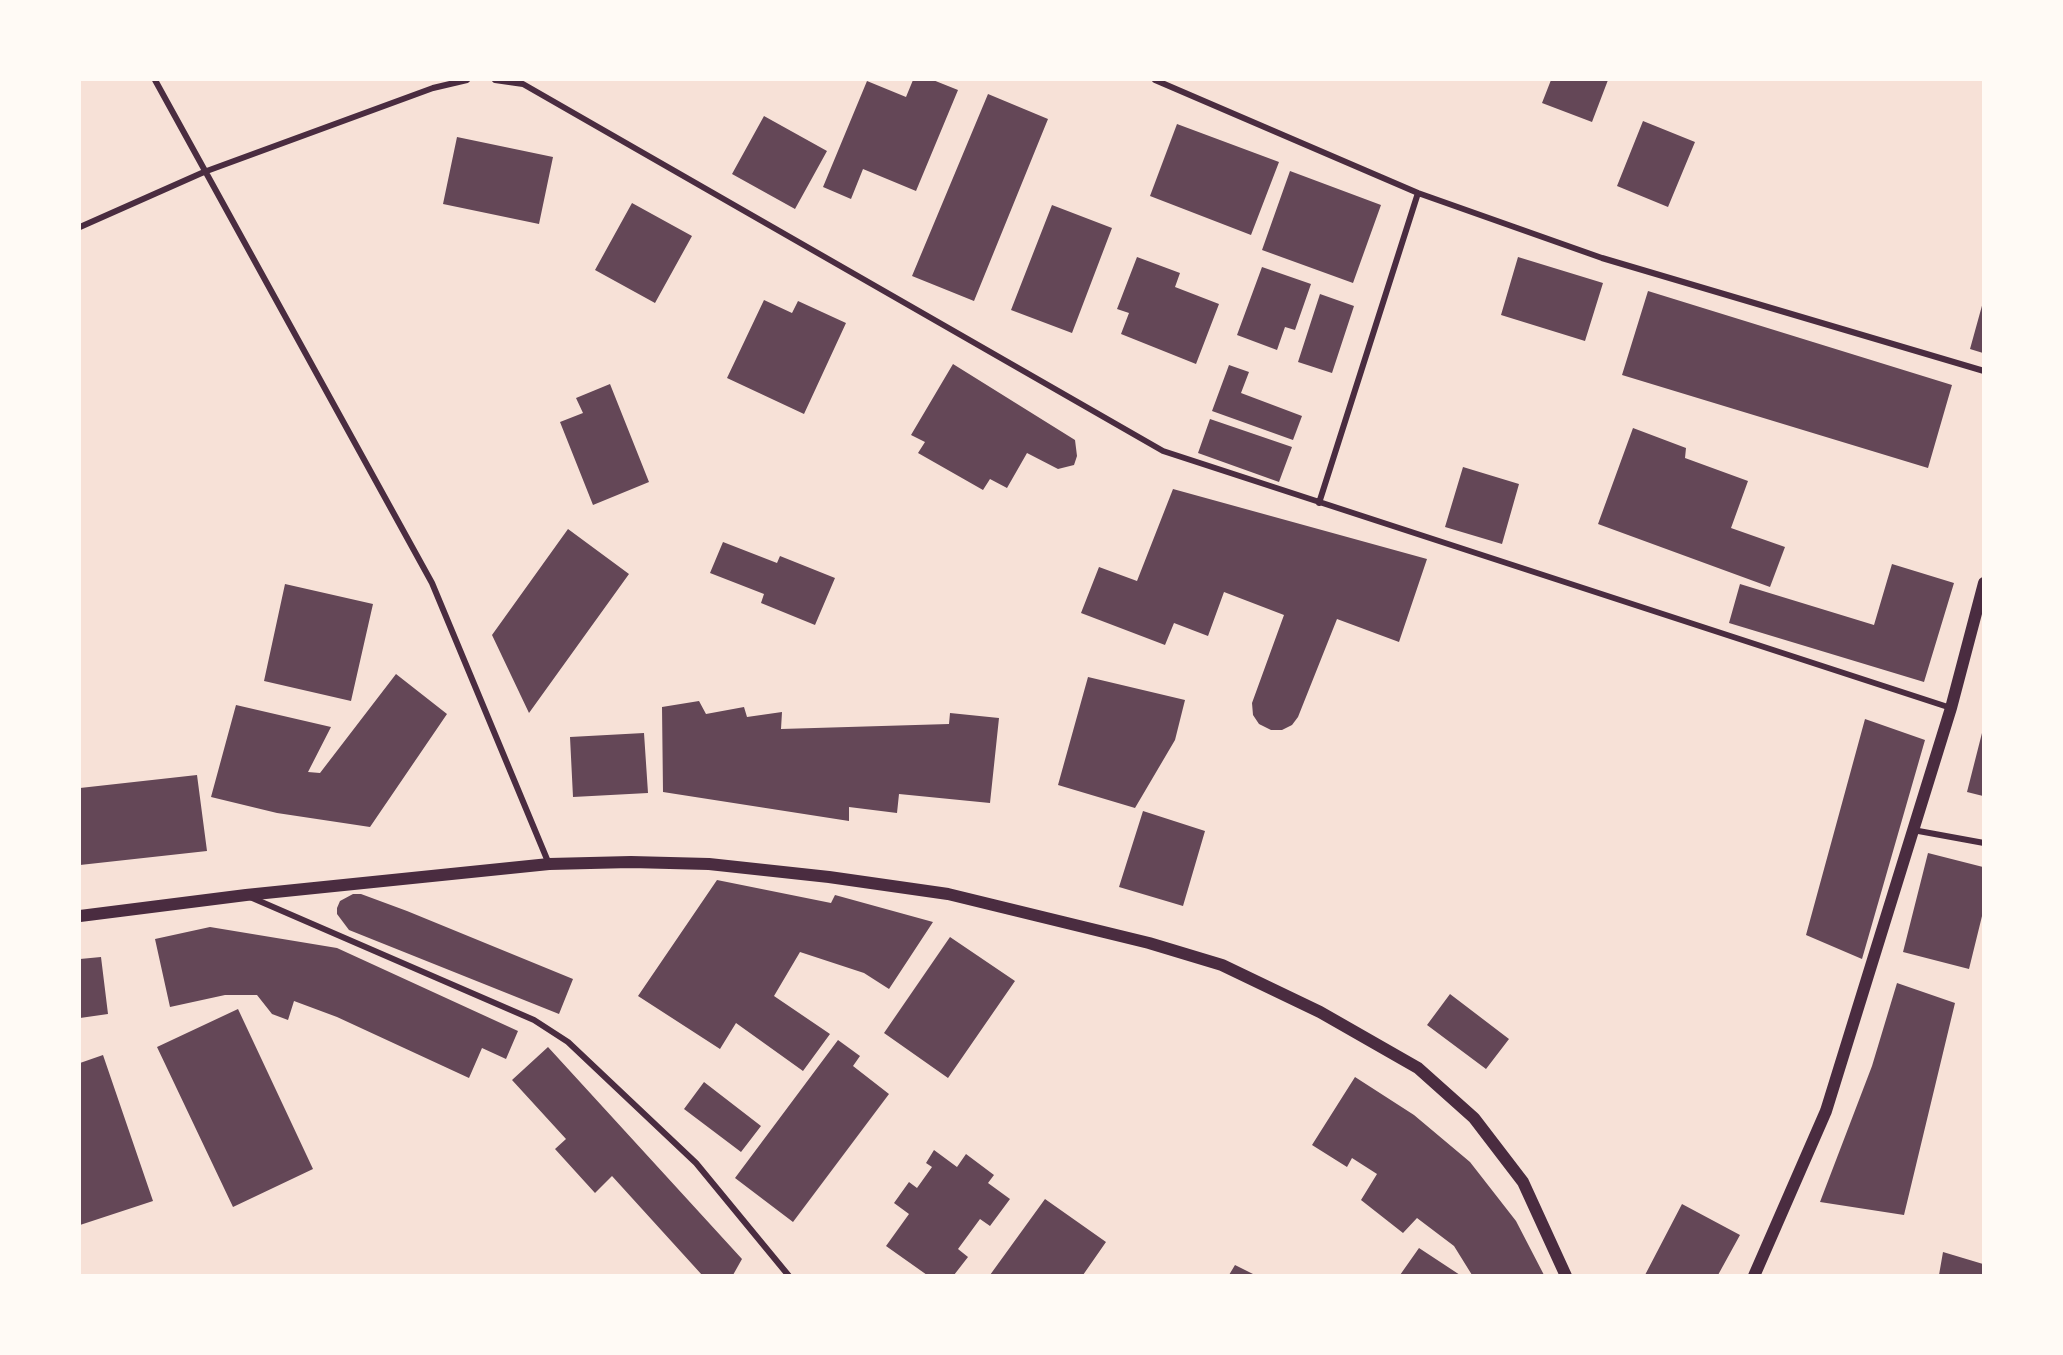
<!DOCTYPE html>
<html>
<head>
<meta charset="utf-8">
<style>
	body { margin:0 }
	#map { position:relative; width:2063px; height:1355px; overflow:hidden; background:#f7e1d7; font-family:"Space Grotesk",sans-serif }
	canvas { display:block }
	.frame { position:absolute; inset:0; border:81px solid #fffaf5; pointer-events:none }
</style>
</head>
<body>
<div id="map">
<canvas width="2063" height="1355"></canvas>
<div class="frame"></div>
</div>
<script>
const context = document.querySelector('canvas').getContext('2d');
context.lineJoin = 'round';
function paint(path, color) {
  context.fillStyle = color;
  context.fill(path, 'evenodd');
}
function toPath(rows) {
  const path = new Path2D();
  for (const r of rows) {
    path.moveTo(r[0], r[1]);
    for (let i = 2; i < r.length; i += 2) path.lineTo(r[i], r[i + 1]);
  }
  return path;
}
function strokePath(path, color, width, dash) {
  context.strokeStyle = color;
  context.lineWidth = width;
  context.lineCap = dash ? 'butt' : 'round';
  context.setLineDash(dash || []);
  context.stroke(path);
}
paint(toPath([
	[913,80,933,80,958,90,916,191,863,169,851,199,823,187,867,81,906,97],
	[1551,80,1608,80,1592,122,1542,103],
	[988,94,1048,119,974,301,912,276],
	[764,116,827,151,795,209,732,174],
	[1643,121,1695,142,1668,207,1617,186],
	[1177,124,1279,162,1251,235,1150,196],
	[457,137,553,157,539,224,443,204],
	[1290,171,1381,205,1353,283,1262,250],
	[632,203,692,236,655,303,595,270],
	[1052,205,1112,228,1072,333,1011,310],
	[1137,257,1180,273,1175,287,1219,304,1196,364,1121,334,1129,313,1117,309],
	[1518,257,1603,283,1585,341,1501,315],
	[1262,267,1311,284,1295,330,1285,327,1277,350,1237,335],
	[1648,291,1952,385,1928,468,1622,375],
	[1320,294,1354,306,1332,373,1298,362],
	[764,300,792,313,798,301,846,323,804,414,727,378],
	[1983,302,1983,353,1970,349],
	[953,364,1075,440,1077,456,1074,465,1058,469,1027,453,1007,488,990,479,983,490,918,453,925,442,911,435],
	[1229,365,1249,372,1241,393,1302,416,1293,440,1212,411],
	[610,384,649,482,593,505,560,422,583,413,576,398],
	[1210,419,1292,447,1279,482,1198,453],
	[1633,428,1686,448,1685,458,1748,481,1731,528,1785,547,1770,587,1598,524],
	[1463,467,1519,484,1502,544,1445,527],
	[1173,489,1427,559,1399,642,1337,619,1298,717,1292,725,1282,730,1271,730,1259,724,1253,715,1252,703,1284,615,1224,592,1208,636,1174,623,1165,645,1081,613,1099,567,1137,581],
	[568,529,629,574,529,713,492,635],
	[723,542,777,563,780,556,835,578,815,625,761,603,764,594,710,573],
	[1892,564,1954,583,1924,682,1729,623,1740,584,1874,625],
	[285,584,373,604,351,701,264,681],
	[396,674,447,714,370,827,277,813,211,797,236,705,331,727,308,772,320,773],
	[1088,677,1185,700,1175,740,1135,808,1058,785],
	[699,701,706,714,744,707,747,717,782,712,781,729,949,724,950,713,999,718,990,803,899,794,897,813,849,807,849,821,663,792,662,707],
	[1865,719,1925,740,1862,959,1806,935],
	[1983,729,1983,796,1967,792],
	[644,733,648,793,573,797,570,737],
	[197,775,207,851,80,865,80,788],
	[1143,811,1205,831,1183,906,1119,887],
	[1928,853,1983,867,1983,912,1969,969,1903,952],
	[717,880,831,903,835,895,933,922,889,989,864,973,800,952,774,996,830,1034,803,1071,736,1023,720,1049,638,996],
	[353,894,361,894,407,911,573,979,559,1014,349,930,337,914,337,908,340,901],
	[210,927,337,948,518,1031,506,1059,482,1048,469,1078,337,1017,294,1001,288,1020,272,1014,257,995,225,995,170,1007,155,939],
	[950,937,1015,981,948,1078,884,1033],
	[101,957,108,1014,80,1018,80,959],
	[1897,983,1955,1003,1904,1215,1820,1202,1872,1066],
	[1450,994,1509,1039,1486,1069,1427,1025],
	[238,1009,313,1169,233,1207,157,1047],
	[838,1040,860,1056,853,1066,889,1094,793,1222,735,1178],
	[548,1047,742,1259,733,1275,702,1275,612,1176,595,1193,555,1149,566,1139,512,1080],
	[103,1055,153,1201,80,1225,80,1063],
	[1355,1077,1414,1115,1470,1162,1516,1221,1544,1275,1472,1275,1454,1246,1417,1218,1403,1233,1361,1200,1377,1174,1352,1158,1347,1167,1312,1145],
	[704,1082,761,1126,741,1152,684,1109],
	[934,1150,957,1167,966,1154,994,1175,988,1183,1010,1199,990,1226,980,1219,958,1249,968,1257,954,1275,927,1275,886,1246,909,1214,894,1203,909,1182,917,1188,932,1167,926,1163],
	[1045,1199,1106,1242,1083,1275,990,1275],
	[1682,1204,1740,1235,1718,1275,1645,1275],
	[1419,1248,1460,1275,1400,1275],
	[1943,1252,1983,1264,1983,1275,1939,1275],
	[1235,1265,1255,1275,1229,1275]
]), '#644757');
strokePath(toPath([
	[155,80,432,583,549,864],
	[495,80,523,84,1163,451,1951,708],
	[1155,80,1418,193,1602,258,1984,371],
	[80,227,204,172,433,88,467,80],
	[1319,503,1418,193],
	[1913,830,1984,843],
	[250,897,534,1020,568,1042,696,1163,789,1276]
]), '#4a2c40', 6);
strokePath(toPath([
	[80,916,246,895,549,864,631,862,709,864,829,877,948,894,1149,943,1222,965,1320,1012,1418,1068,1474,1118,1523,1182,1566,1276],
	[1754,1276,1826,1111,1951,708,1984,583]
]), '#4a2c40', 12);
</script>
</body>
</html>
